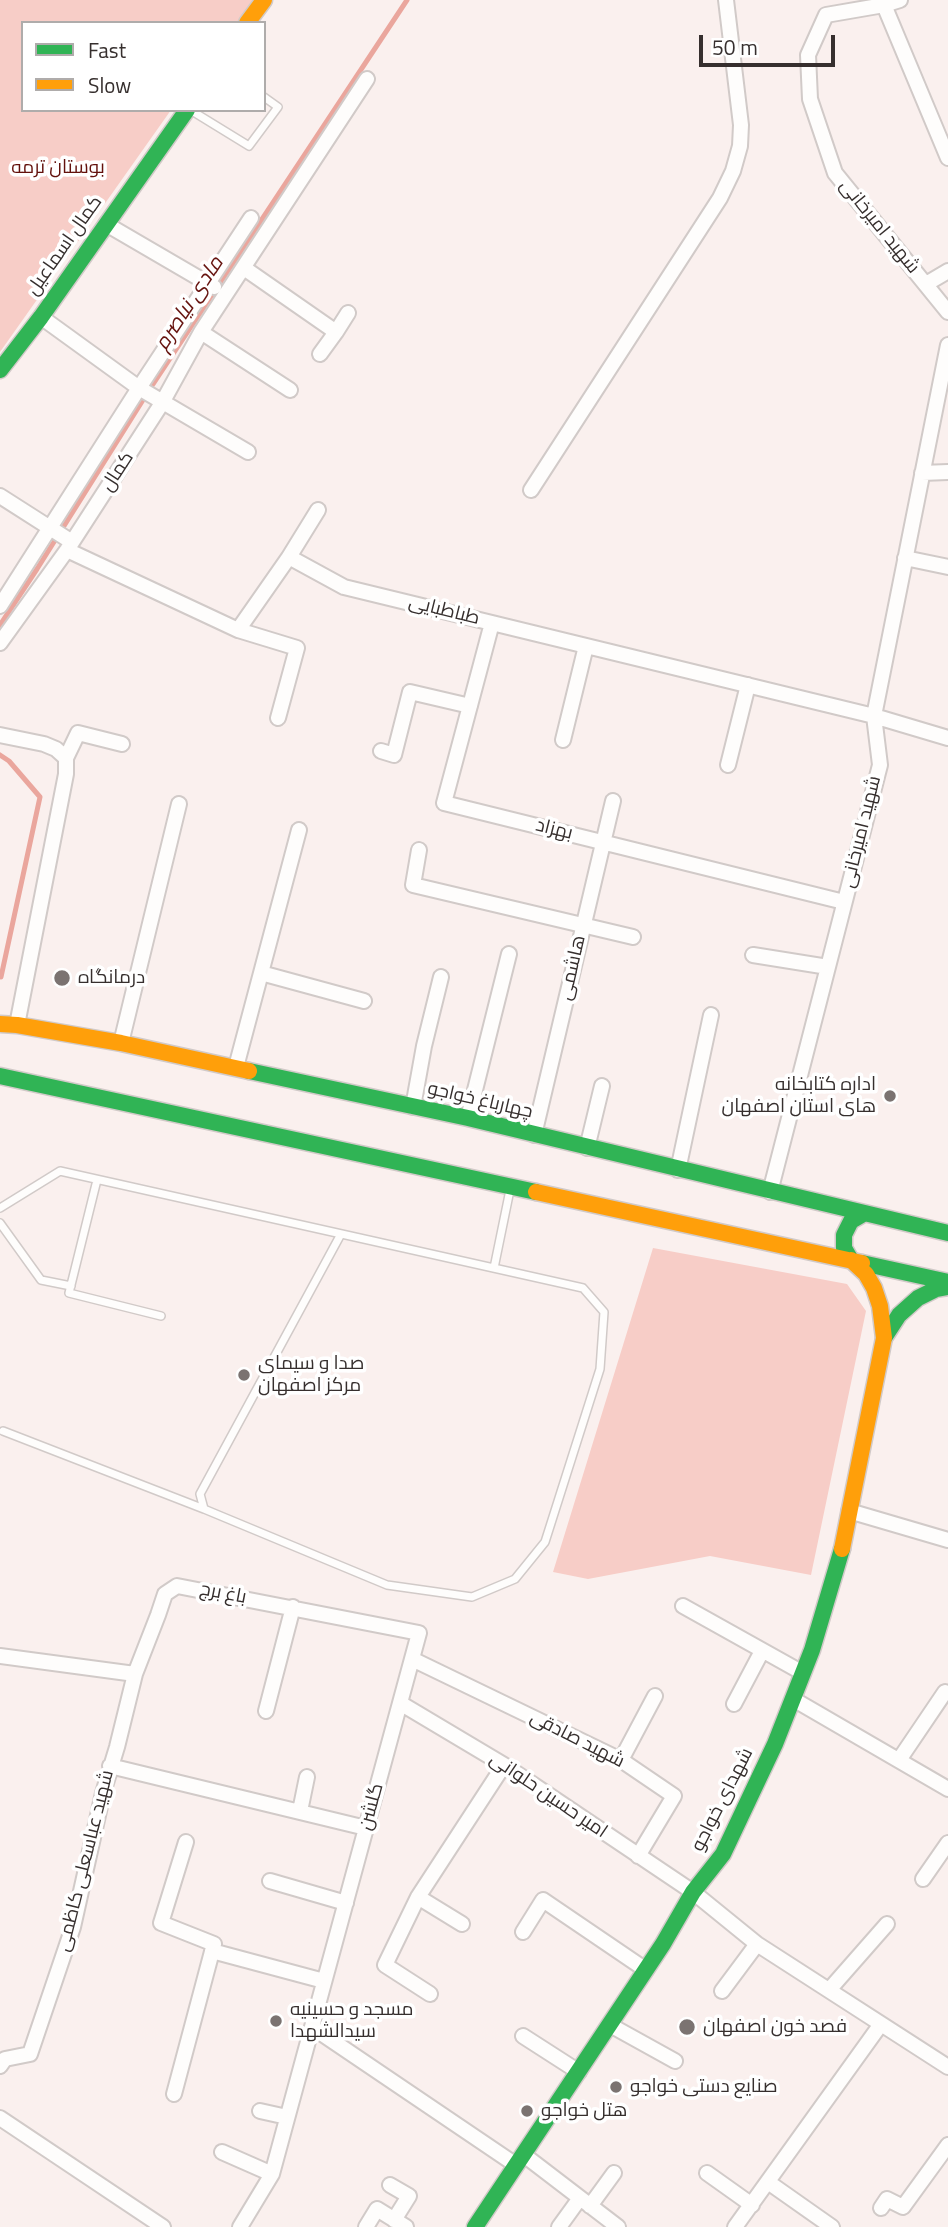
<!DOCTYPE html>
<html>
<head>
<meta charset="utf-8">
<style>
	body { margin:0 }
	#map { position:relative; width:948px; height:2227px; overflow:hidden; background:#faf0ee; font-family:"Titillium Web",sans-serif }
	canvas { display:block }
	.legend { position:absolute; left:21px; top:21px; width:245px; height:91px; box-sizing:border-box; background:#fff; border:2px solid #afacab; margin:0; padding:9px 12px; list-style:none; font-size:21px; color:#362f2e }
	.legend li { display:flex; align-items:center; gap:14px; height:35px }
	.legend b { width:35px; border:2px solid #afacab }
	.scale { position:absolute; left:699px; top:35px; width:136px; height:32px; box-sizing:border-box; border:4px solid #362f2e; border-top:0; padding-left:9px; font-size:21px; line-height:24px; white-space:nowrap; color:#362f2e; -webkit-text-stroke:5px #fff; paint-order:stroke }
</style>
</head>
<body>
<div id="map">
<canvas width="948" height="2227"></canvas>
<ul class="legend">
<li><b style="height:9px;background:#30b455"></b>Fast</li>
<li><b style="height:9px;background:#ff9f0a"></b>Slow</li>
</ul>
<div class="scale">50 m</div>
</div>
<script>
const context = document.querySelector('canvas').getContext('2d');
context.lineJoin = 'round';
function paint(path, color) {
  context.fillStyle = color;
  context.fill(path, 'evenodd');
}
function toPath(rows) {
  const path = new Path2D();
  for (const r of rows) {
    path.moveTo(r[0], r[1]);
    for (let i = 2; i < r.length; i += 2) path.lineTo(r[i], r[i + 1]);
  }
  return path;
}
function strokePath(path, color, width, dash) {
  context.strokeStyle = color;
  context.lineWidth = width;
  context.lineCap = dash ? 'butt' : 'round';
  context.setLineDash(dash || []);
  context.stroke(path);
}
function drawText(font, color, halo, rows, align = 'center') {
  context.font = font + ' "Titillium Web",Cairo,sans-serif';
  context.lineWidth = 7;
  context.setLineDash([]);
  context.textBaseline = 'middle';
  context.strokeStyle = halo;
  context.fillStyle = color;
  for (const [text, x, y, turn = 0] of rows) {
    context.save();
    context.translate(x, y);
    context.rotate((+turn || 0) * Math.PI / 180);
    context.textAlign = isNaN(turn) ? turn : align;
    if (halo) context.strokeText(text, 0, 0);
    context.fillText(text, 0, 0);
    context.restore();
  }
}
paint(toPath([
	[0,0,256,0,238,23,23,23,23,110,171,110,0,352],
	[653,1248,847,1284,866,1311,811,1575,710,1556,588,1579,553,1572]
]), '#f7cdc7');
strokePath(toPath([
	[0,625,37,569,153,384,407,0],
	[0,755,9,761,40,797,1,977]
]), '#eaa69d', 5);
const lane = toPath([
	[192,111,249,146,278,107,264,97],
	[97,1180,69,1293,161,1316],
	[0,1208,60,1171,583,1288,604,1312,600,1369,545,1542,515,1579,472,1597,387,1585,204,1509,200,1494,341,1234],
	[0,1223,41,1280,71,1286],
	[494,1268,510,1190],
	[3,1431,204,1509]
]);
const street = toPath([
	[900,0,884,5,826,15,808,55,810,99,835,173,948,312],
	[884,5,948,158],
	[106,224,214,287],
	[244,268,336,332,348,313],
	[926,284,948,271],
	[41,317,139,388,248,452],
	[201,332,290,390],
	[320,354,336,332],
	[922,473,948,472],
	[531,490,720,198,733,171,740,146,741,125,726,0],
	[0,496,72,542],
	[67,550,238,630,289,557,344,587,874,716,948,738],
	[289,557,318,510],
	[905,558,948,567],
	[0,606,139,388,251,218],
	[492,623,444,803,844,902],
	[238,630,297,648,278,718],
	[0,643,67,550,162,403,201,332,367,79],
	[0,735,44,744,56,749,66,758,66,774,17,1025],
	[563,740,586,646],
	[381,751,394,755,410,692,470,706],
	[66,758,78,733,122,744],
	[728,765,748,685],
	[419,850,413,885,633,937],
	[753,955,828,967],
	[261,973,364,1001],
	[121,1043,179,804],
	[236,1067,299,830],
	[413,1107,424,1046,441,977],
	[468,1118,509,954],
	[534,1135,613,801],
	[587,1148,602,1086],
	[678,1170,711,1015],
	[770,1192,880,765,874,716,948,345],
	[849,1511,948,1540],
	[683,1606,803,1673],
	[0,1656,135,1674],
	[412,1659,621,1760,674,1796,638,1856],
	[793,1699,948,1789],
	[400,1703,504,1765,693,1892,757,1944,948,2067],
	[734,1704,762,1651],
	[266,1711,293,1607],
	[621,1760,655,1696],
	[899,1760,945,1692],
	[110,1766,366,1828],
	[300,1811,307,1777],
	[923,1879,948,1843],
	[270,1881,346,1903],
	[418,1897,462,1924],
	[523,1932,543,1900,646,1970],
	[212,1951,324,1981],
	[829,1990,887,1924],
	[722,1991,757,1944],
	[430,1994,385,1965,418,1897,504,1765],
	[610,2025,675,2061],
	[312,2027,516,2165],
	[523,2036,579,2072],
	[0,2066,5,2059,30,2054,73,1927,103,1793,117,1747,135,1674,158,1615,165,1594,177,1586,419,1633,272,2174,240,2227],
	[174,2094,214,1944,161,1923,186,1842],
	[260,2111,287,2117],
	[0,2118,163,2227],
	[222,2152,272,2174],
	[524,2155,618,2227],
	[707,2173,752,2205],
	[768,2182,832,2227],
	[390,2185,409,2196,394,2220],
	[590,2206,614,2173],
	[881,2208,887,2199,903,2207,948,2145],
	[366,2227,377,2209,406,2227],
	[559,2227,580,2198],
	[735,2227,881,2024]
]);
const fast = toPath([
	[0,370,41,317,187,110],
	[249,1071,468,1118,948,1233],
	[0,1076,536,1192],
	[851,1260,844,1248,844,1235,851,1221,863,1214],
	[862,1263,948,1282],
	[884,1338,899,1315,918,1298,936,1289,948,1287],
	[475,2227,663,1944,693,1892,723,1854,775,1744,812,1650,842,1549]
]);
const slow = toPath([
	[247,23,264,0],
	[0,1024,17,1025,121,1043,249,1071],
	[536,1192,862,1263],
	[842,1549,884,1338,880,1306,874,1288,866,1274,851,1260]
]);
strokePath(lane, '#d1cac8', 10);
strokePath(street, '#d1cac8', 18);
strokePath(fast, '#d1cac8', 19);
strokePath(slow, '#d1cac8', 19);
strokePath(lane, '#fefdfc', 7);
strokePath(street, '#fefdfc', 14);
strokePath(fast, '#30b455', 16);
strokePath(slow, '#ff9f0a', 16);
for (const [x, y, r, color] of [
	[62,978,9,"#7b7371"],
	[890,1096,7,"#7b7371"],
	[244,1375,7,"#7b7371"],
	[276,2021,7,"#7b7371"],
	[687,2027,9,"#7b7371"],
	[616,2087,7,"#7b7371"],
	[527,2111,7,"#7b7371"]
]) {
  const dot = new Path2D();
  dot.arc(x, y, r, 0, 2 * Math.PI);
  context.fillStyle = color;
  context.fill(dot);
  strokePath(dot, '#fff', 2.5);
}
drawText('19px', '#63110c', '#fff', [
	["بوستان ترمه",58,168]
]);
drawText('19px', '#362f2e', '#fff', [
	["شهید امیرخانی",879,227,51],
	["کمال اسماعیل",65,246,-55],
	["کمال",118,472,-57],
	["طباطبایی",444,611,14],
	["بهزاد",554,830,14],
	["شهید امیرخانی",862,832,-76],
	["هاشمی",573,968,-77],
	["چهارباغ خواجو",480,1101,13],
	["باغ برج",223,1594,11],
	["شهید صادقی",577,1740,27],
	["امیر حسین حلوانی",548,1796,34],
	["شهدای خواجو",723,1800,-63],
	["گلشن",372,1807,-75],
	["شهید عباسعلی کاظمی",86,1861,-76]
]);
drawText('19px', '#362f2e', '#fff', [
	["درمانگاه",78,978],
	["اداره کتابخانه",876,1085,"right"],
	["های استان اصفهان",876,1107,"right"],
	["صدا و سیمای",258,1364],
	["مرکز اصفهان",258,1386],
	["مسجد و حسینیه",290,2010],
	["سیدالشهدا",290,2032],
	["فصد خون اصفهان",703,2027],
	["صنایع دستی خواجو",630,2087],
	["هتل خواجو",541,2111]
], 'left');
drawText('italic 21px', '#66130f', '#fff', [
	["مادی نیاصرم",190,304,-57]
]);
</script>
</body>
</html>
